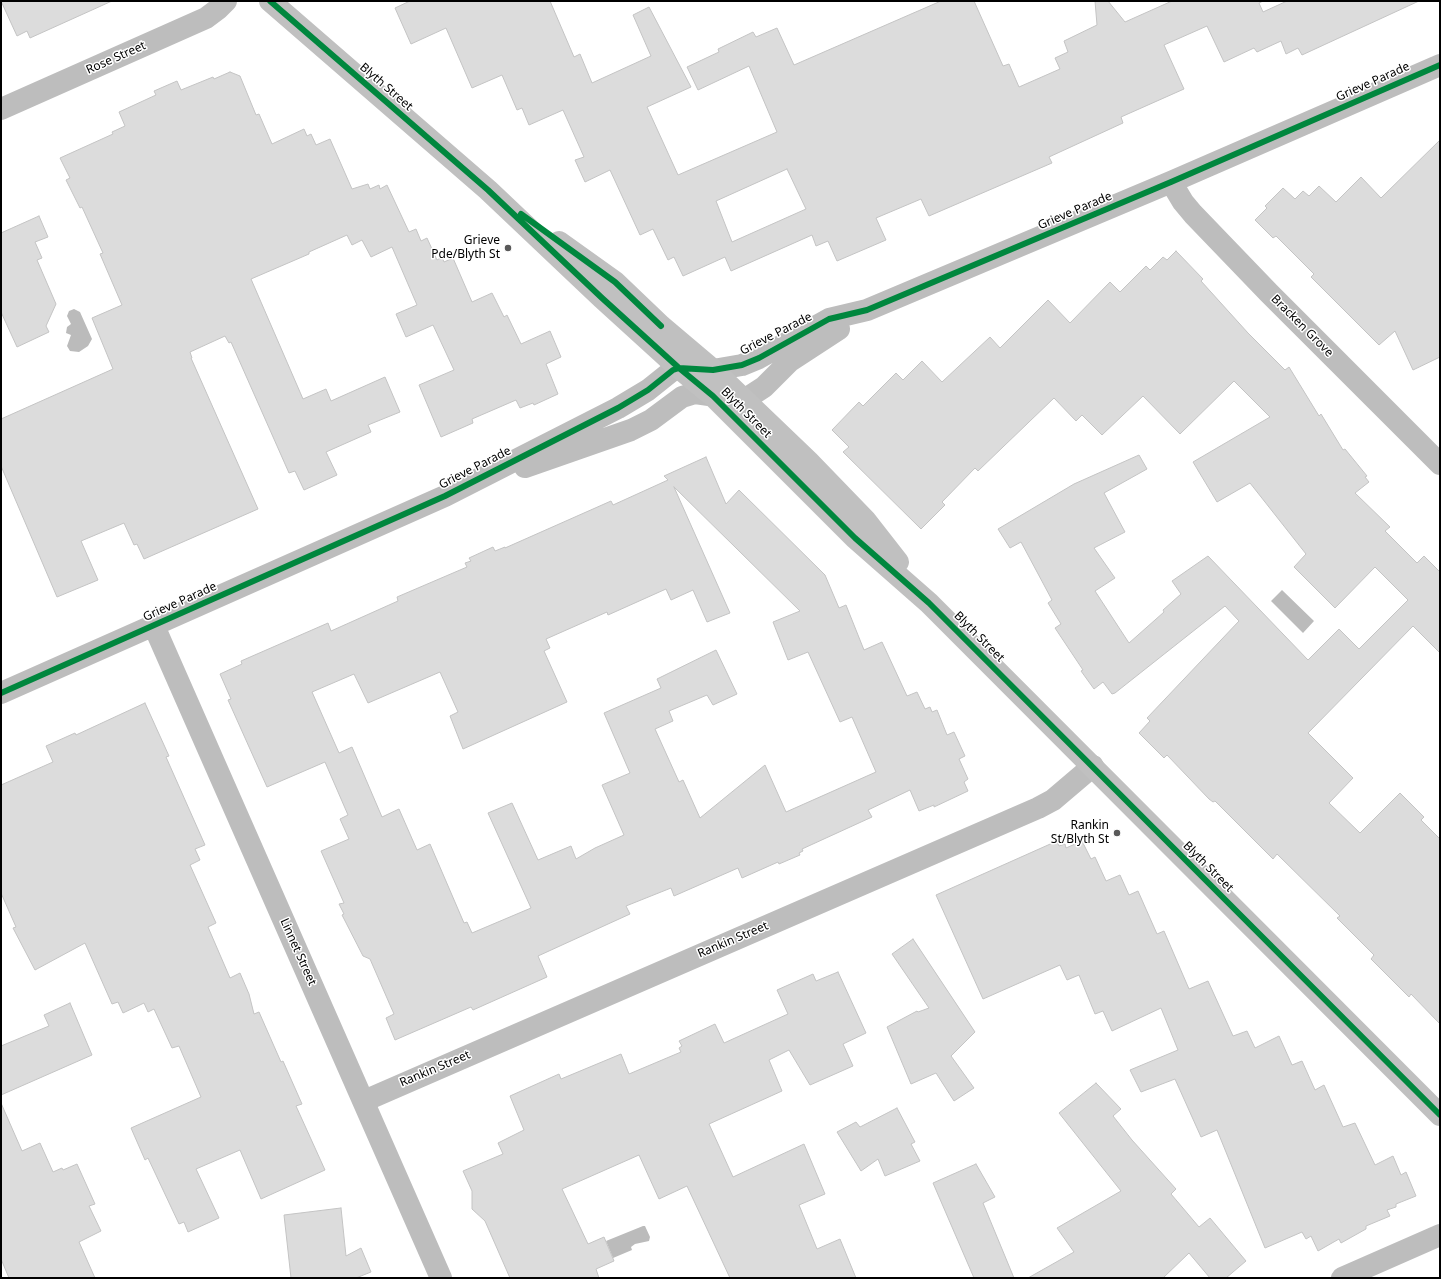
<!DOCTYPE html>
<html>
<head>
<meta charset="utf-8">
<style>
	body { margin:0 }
	#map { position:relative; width:1441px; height:1279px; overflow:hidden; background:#fff; font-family:"Noto Sans",sans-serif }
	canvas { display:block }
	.frame { position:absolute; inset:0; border:2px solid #000; pointer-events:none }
</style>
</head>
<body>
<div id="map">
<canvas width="1441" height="1279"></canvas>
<div class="frame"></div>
</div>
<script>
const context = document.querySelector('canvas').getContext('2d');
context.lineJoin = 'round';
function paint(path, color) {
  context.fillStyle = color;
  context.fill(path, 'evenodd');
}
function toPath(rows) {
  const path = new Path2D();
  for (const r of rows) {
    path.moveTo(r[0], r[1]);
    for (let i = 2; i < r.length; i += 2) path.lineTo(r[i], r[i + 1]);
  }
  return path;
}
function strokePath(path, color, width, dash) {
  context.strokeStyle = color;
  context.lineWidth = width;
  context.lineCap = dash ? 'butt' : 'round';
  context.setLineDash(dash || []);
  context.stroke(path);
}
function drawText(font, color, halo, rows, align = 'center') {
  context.font = font + ' "Noto Sans",sans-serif';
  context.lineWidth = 3;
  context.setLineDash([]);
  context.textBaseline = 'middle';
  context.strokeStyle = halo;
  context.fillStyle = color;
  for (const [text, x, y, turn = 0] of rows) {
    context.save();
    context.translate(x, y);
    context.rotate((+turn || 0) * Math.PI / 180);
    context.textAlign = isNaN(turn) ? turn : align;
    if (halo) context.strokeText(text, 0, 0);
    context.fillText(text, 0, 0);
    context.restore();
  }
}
paint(toPath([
	[74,309,80,312,92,339,88,346,79,352,70,351,67,346,71,335,66,333,67,327,71,324,67,316,69,311],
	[1282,590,1314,621,1303,633,1271,601],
	[643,1226,645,1226,650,1237,649,1241,635,1244,631,1247,632,1250,613,1258,606,1241]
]), '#bbb');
const building = toPath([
	[1,1,112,1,30,38,27,31,17,36,1,1],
	[410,1,550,1,574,57,580,54,592,83,651,56,633,15,649,7,691,87,647,107,678,175,777,132,749,66,698,90,687,67,719,52,718,49,753,32,756,37,777,28,794,65,941,1,974,1,1003,66,1009,64,1019,87,1060,69,1055,58,1068,52,1064,41,1097,25,1095,1,1108,1,1125,22,1172,1,1263,1,1259,3,1263,12,1287,1,1419,1,1302,55,1298,48,1286,54,1281,41,1257,52,1254,48,1224,62,1207,26,1164,45,1184,89,1121,117,1123,123,1049,157,1052,163,929,216,921,199,876,218,886,240,837,261,828,241,816,246,812,235,731,271,725,257,683,276,674,257,668,260,653,229,640,235,610,170,585,182,575,160,584,157,563,110,529,125,522,108,517,110,502,75,472,88,446,28,411,44,395,8,410,1],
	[787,169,806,209,732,242,716,201,787,169],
	[230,72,240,76,256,115,259,114,272,144,304,129,307,136,311,134,316,145,330,139,352,189,368,184,370,189,379,185,380,189,387,185,409,232,416,229,421,241,427,238,437,260,442,257,444,262,453,258,472,302,492,293,504,317,507,315,521,344,550,331,561,357,546,364,558,394,534,405,533,403,520,408,516,400,472,419,473,423,441,437,419,385,454,370,433,325,406,337,396,314,417,305,392,247,371,257,362,240,352,245,347,235,309,252,309,254,251,279,303,399,326,389,331,401,385,377,400,412,368,425,371,432,326,452,337,475,304,490,295,471,289,473,231,342,229,343,225,336,190,352,192,358,191,358,258,509,144,559,137,544,134,545,124,523,81,541,98,580,57,597,1,466,1,419,113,369,92,318,122,305,100,254,103,253,82,207,80,208,66,180,70,178,60,158,113,134,112,132,125,126,119,112,156,95,154,91,177,81,181,90,213,77,214,79,230,72],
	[1440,140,1440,357,1413,370,1395,331,1379,345,1311,277,1314,274,1276,236,1273,238,1255,220,1267,208,1265,206,1283,188,1295,199,1303,191,1309,196,1319,186,1336,202,1361,177,1381,198,1440,140],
	[39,216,48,237,35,242,42,258,37,260,56,304,46,326,49,332,17,347,1,312,1,233,39,216],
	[1176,251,1203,279,1201,281,1248,333,1285,370,1289,367,1319,416,1321,414,1343,450,1345,449,1367,476,1365,477,1369,482,1355,493,1390,527,1385,531,1417,563,1424,556,1440,572,1440,653,1413,626,1308,733,1353,778,1329,803,1360,833,1400,793,1424,817,1421,820,1440,839,1440,1024,1411,994,1409,997,1371,959,1374,955,1337,918,1340,916,1277,854,1273,859,1215,801,1213,802,1209,799,1167,755,1164,758,1139,733,1150,721,1147,718,1239,621,1225,606,1115,693,1112,694,1103,682,1094,689,1081,671,1083,670,1055,628,1061,624,1048,603,1052,600,1021,542,1010,548,998,529,1074,484,1139,455,1147,469,1104,493,1125,532,1094,548,1115,578,1095,591,1129,643,1164,612,1163,610,1181,594,1172,581,1208,556,1308,660,1339,629,1359,649,1408,600,1375,567,1335,608,1294,567,1306,554,1250,483,1217,502,1193,462,1270,417,1234,381,1180,434,1143,396,1102,435,1082,415,1076,421,1054,398,978,471,975,468,942,502,945,505,921,529,843,452,849,447,832,430,859,402,863,406,896,373,903,380,922,361,942,382,990,337,1000,348,1048,300,1070,323,1110,282,1120,292,1146,266,1150,270,1163,257,1167,260,1176,251],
	[706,457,726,504,739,490,825,575,839,608,846,605,864,650,882,642,907,696,917,692,925,709,930,707,932,712,937,710,947,735,954,732,965,756,959,759,968,779,964,782,968,791,934,807,934,805,919,811,910,790,868,810,872,817,802,849,803,851,799,853,800,855,779,864,778,862,742,878,738,868,674,896,671,888,626,906,630,914,538,956,547,977,473,1010,471,1007,395,1040,386,1018,394,1014,390,1005,370,959,363,956,342,915,344,914,339,904,344,903,321,851,349,839,340,819,348,815,325,762,267,787,228,700,231,699,220,674,242,664,241,661,328,623,331,631,398,601,397,597,467,567,465,563,471,561,469,558,493,547,495,551,505,547,505,548,611,501,613,505,668,480,664,476,706,457],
	[674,487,800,611,773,622,788,660,808,652,840,722,852,717,876,772,786,812,765,765,700,818,683,780,679,782,655,729,673,721,669,711,707,695,713,705,737,694,716,650,657,679,661,688,604,713,630,773,602,785,624,835,595,848,576,859,571,846,538,860,512,803,488,813,531,908,472,933,467,922,464,923,430,844,417,850,399,809,382,817,352,747,339,753,312,692,354,674,368,703,440,672,458,712,450,716,463,749,567,702,544,651,550,648,546,639,607,612,608,615,666,589,671,600,693,590,707,622,730,613,674,487],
	[145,703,169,756,166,757,205,845,195,849,200,860,190,865,216,923,208,927,230,978,240,973,249,994,254,1014,259,1012,281,1062,283,1061,302,1104,296,1106,325,1170,261,1199,240,1150,196,1169,219,1218,188,1232,184,1222,179,1224,148,1158,145,1160,131,1128,201,1097,179,1046,172,1048,154,1009,148,1012,144,1003,123,1013,118,1002,112,1004,85,943,35,970,13,928,16,927,1,893,1,785,53,762,46,746,75,733,76,735,145,703],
	[1057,841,1059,846,1065,844,1066,848,1082,841,1091,859,1095,857,1106,881,1120,875,1129,895,1138,891,1157,934,1164,931,1189,989,1208,981,1233,1036,1247,1031,1255,1048,1279,1036,1292,1065,1302,1061,1315,1090,1324,1085,1343,1127,1355,1123,1375,1165,1393,1156,1401,1175,1406,1172,1416,1196,1396,1204,1396,1207,1387,1210,1390,1216,1366,1226,1366,1229,1341,1243,1339,1239,1318,1251,1311,1236,1306,1239,1302,1232,1265,1248,1217,1130,1201,1137,1175,1079,1141,1092,1130,1070,1178,1050,1161,1008,1112,1031,1103,1011,1095,1014,1079,975,1067,980,1060,965,983,999,936,895,1057,841],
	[913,939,975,1032,951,1056,974,1088,954,1101,936,1073,911,1084,887,1027,917,1011,918,1012,929,1008,892,954,913,939],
	[838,972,866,1033,843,1044,853,1066,810,1085,789,1050,769,1060,782,1091,709,1124,733,1177,804,1144,825,1194,799,1205,817,1249,840,1239,856,1278,730,1278,687,1186,659,1199,639,1155,562,1189,588,1244,604,1237,614,1261,596,1269,599,1278,510,1278,485,1221,472,1209,472,1191,463,1171,503,1154,498,1143,524,1130,510,1096,559,1074,561,1079,621,1054,629,1074,681,1052,679,1048,682,1046,679,1041,715,1024,724,1043,788,1014,777,990,813,974,816,981,838,972],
	[70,1003,92,1055,1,1095,1,1046,49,1026,44,1015,70,1003],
	[1096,1083,1121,1109,1113,1116,1132,1140,1176,1189,1171,1194,1199,1227,1210,1218,1246,1261,1226,1278,1210,1278,1189,1253,1163,1278,1028,1278,1074,1252,1057,1228,1121,1191,1059,1113,1096,1083],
	[1,1103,22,1151,40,1143,53,1172,62,1168,63,1170,77,1164,95,1204,89,1206,101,1231,79,1242,95,1278,9,1278,1,1259,1,1103],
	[897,1108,915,1142,911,1144,920,1161,885,1176,878,1159,861,1171,837,1132,856,1122,860,1127,897,1108],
	[976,1164,995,1197,983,1203,1014,1278,974,1278,933,1183,976,1164],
	[341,1208,346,1256,361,1248,371,1272,356,1278,291,1278,284,1215,341,1208]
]);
paint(building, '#dcdcdc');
strokePath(building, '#c4c4c4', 1);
strokePath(toPath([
	[1,109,206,18,218,9,226,1],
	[1171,182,1183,202,1193,214,1269,293,1440,464],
	[525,467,631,430,651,420,682,397,695,393,744,400,764,387,790,361,839,329],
	[154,626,441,1278],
	[1,693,445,496,618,408,648,390,673,370,679,368,713,370,742,365,759,358,829,319,867,310,1171,182,1440,65],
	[364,1101,1038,808,1053,800,1093,766],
	[1342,1278,1440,1235]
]), '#bdbdbd', 22);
strokePath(toPath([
	[270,1,488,190,602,298,679,368,713,396,855,538,929,603,1440,1115],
	[559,242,615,282,661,326,713,370,808,461,866,521,898,562]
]), '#c0c0c0', 22);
strokePath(toPath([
	[270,1,488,190,602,298,679,368,713,396,855,538,929,603,1440,1115],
	[521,214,615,282,661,326],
	[1,693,445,496,618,408,648,390,673,370,679,368,713,370,742,365,759,358,829,319,867,310,1171,182,1440,65]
]), '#00873e', 6);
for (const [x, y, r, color] of [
	[508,248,4,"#595959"],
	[1117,833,4,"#595959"]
]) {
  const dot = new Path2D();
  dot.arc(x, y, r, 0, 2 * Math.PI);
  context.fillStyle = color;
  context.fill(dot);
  strokePath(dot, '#fff', 1.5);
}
drawText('12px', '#000', '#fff', [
	["Rose Street",116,58,-24],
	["Grieve Parade",1373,82,-24],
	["Blyth Street",386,87,41],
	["Grieve Parade",1075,211,-23],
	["Bracken Grove",1302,326,45],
	["Grieve Parade",776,334,-27],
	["Blyth Street",746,413,45],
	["Grieve Parade",475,468,-27],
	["Grieve Parade",180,602,-24],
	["Blyth Street",979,637,45],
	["Blyth Street",1208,867,45],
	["Rankin Street",733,940,-23],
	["Linnet Street",298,952,66],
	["Rankin Street",435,1069,-23]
]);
drawText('12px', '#000', '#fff', [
	["Grieve",500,241],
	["Pde/Blyth St",500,255],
	["Rankin",1109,826],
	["St/Blyth St",1109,840]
], 'right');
</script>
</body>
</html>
